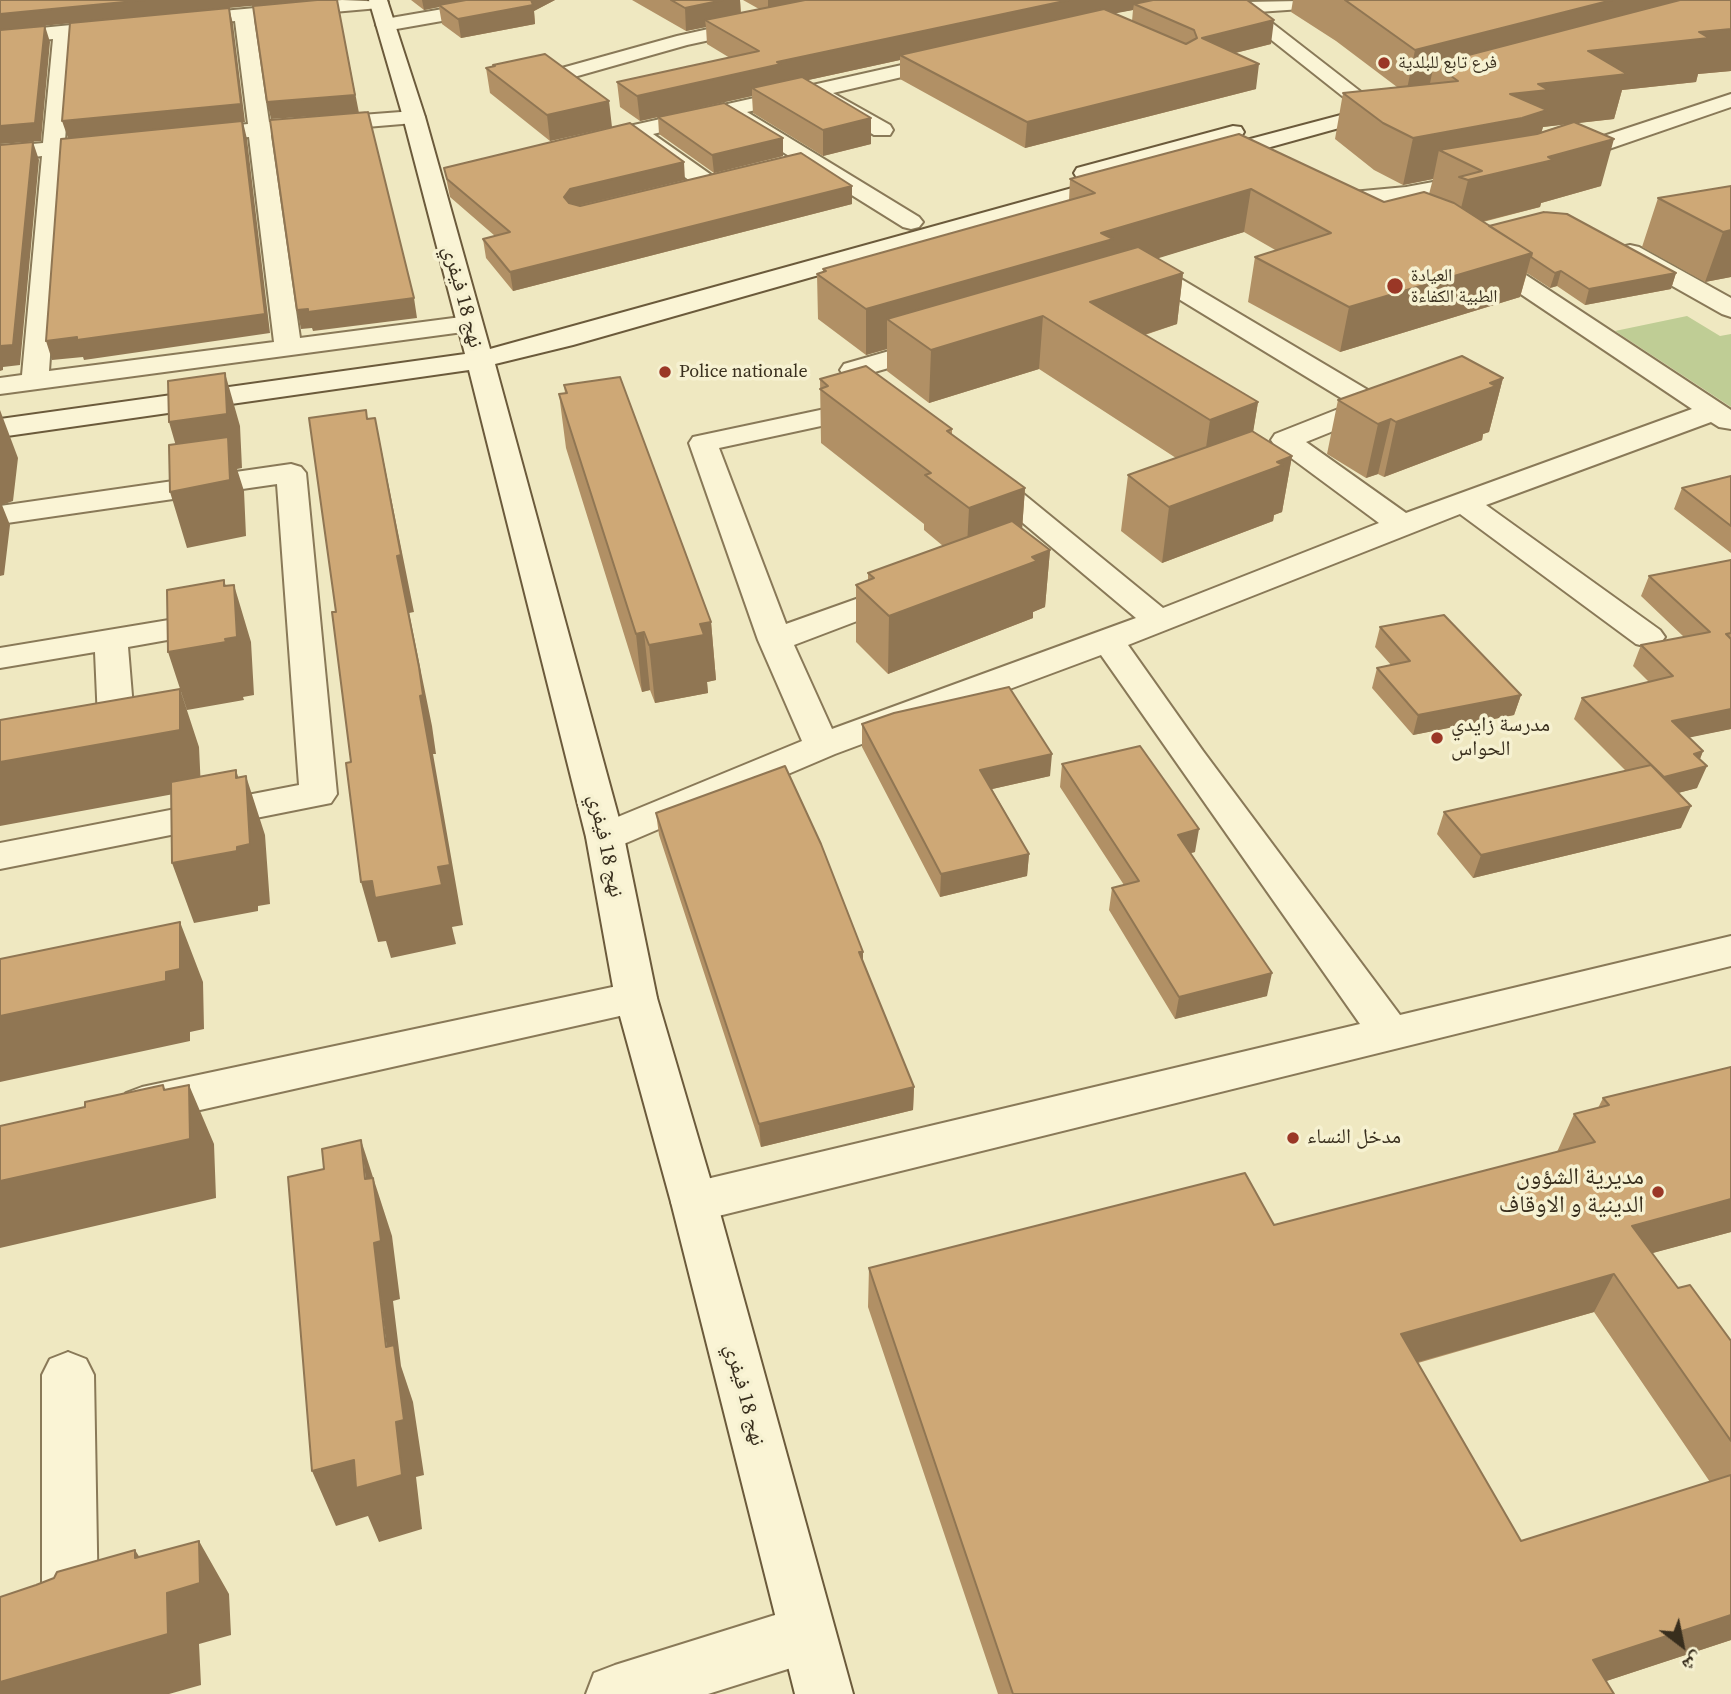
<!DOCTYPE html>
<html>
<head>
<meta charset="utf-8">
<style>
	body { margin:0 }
	#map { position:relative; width:1731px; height:1694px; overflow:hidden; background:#efe8c1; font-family:"Source Serif 4","Noto Naskh Arabic",serif }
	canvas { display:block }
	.north { position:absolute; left:1647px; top:1610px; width:70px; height:70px; -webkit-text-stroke:5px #f6f1d1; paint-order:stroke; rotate:148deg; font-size:19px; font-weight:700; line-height:28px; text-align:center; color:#382e1d }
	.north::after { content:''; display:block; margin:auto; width:24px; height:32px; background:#382e1d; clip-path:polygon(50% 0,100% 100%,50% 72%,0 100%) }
</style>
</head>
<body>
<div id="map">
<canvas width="1731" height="1694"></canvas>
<div class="north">ش</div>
</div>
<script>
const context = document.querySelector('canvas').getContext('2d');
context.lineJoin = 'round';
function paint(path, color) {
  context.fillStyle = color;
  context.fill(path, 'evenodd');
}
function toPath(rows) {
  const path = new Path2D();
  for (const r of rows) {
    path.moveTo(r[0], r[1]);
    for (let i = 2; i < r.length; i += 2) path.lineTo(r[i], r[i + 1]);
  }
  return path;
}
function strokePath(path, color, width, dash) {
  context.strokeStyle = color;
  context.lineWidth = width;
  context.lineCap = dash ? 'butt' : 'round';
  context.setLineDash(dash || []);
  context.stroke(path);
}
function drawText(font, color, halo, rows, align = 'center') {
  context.font = font + ' "Source Serif 4","Noto Naskh Arabic",serif';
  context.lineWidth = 7;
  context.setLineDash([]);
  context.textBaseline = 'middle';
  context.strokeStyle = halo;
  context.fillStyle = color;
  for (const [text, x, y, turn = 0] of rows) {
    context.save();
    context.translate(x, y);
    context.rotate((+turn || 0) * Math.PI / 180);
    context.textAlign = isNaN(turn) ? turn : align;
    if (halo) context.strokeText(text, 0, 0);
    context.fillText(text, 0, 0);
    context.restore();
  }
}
paint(toPath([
	[1687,316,1720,336,1731,334,1731,407,1615,331]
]), '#bfcd95');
const minor = toPath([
	[342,0,388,2,379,8,254,19,269,122,414,111,421,113,425,117,421,121,414,123,271,135,300,338,469,316,478,318,482,324,478,330,0,394,0,378,22,375,42,156,0,161,0,147,43,143,53,39,0,44,0,32,122,20,132,26,122,32,72,37,65,141,113,136,121,138,124,143,121,148,113,150,64,154,49,371,274,342,249,137,194,141,186,140,183,135,186,130,194,129,248,124,235,21,179,27,170,21,179,15,342,0],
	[495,0,536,0,527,6,385,31,376,25,385,19,495,0],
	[1221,0,1245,2,1354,0,1345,6,1258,12,1365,95,1368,99,1365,103,1351,103,1221,0],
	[758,18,767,24,765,28,687,45,574,77,597,95,600,99,597,103,583,103,548,75,551,71,677,36,758,18],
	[951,54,958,56,961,60,958,64,833,93,890,125,893,130,890,135,874,135,821,102,819,96,747,112,919,217,923,222,919,227,911,229,903,227,733,121,730,116,653,134,717,179,720,184,717,189,709,191,701,189,633,139,589,149,581,147,578,142,581,137,589,135,951,54],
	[1731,94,1731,107,1571,162,1563,164,1555,162,1552,157,1555,152,1731,94],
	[1482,173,1490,175,1493,180,1490,185,1406,201,1352,206,1344,204,1340,199,1344,194,1352,192,1406,187,1482,173],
	[1630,245,1639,247,1731,298,1731,317,1722,314,1621,257,1618,252,1621,247,1630,245],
	[1479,248,1488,250,1731,410,1731,429,1719,427,1711,422,1486,505,1660,630,1665,637,1660,644,1648,647,1636,644,1460,514,1128,645,1203,751,1400,1015,1731,936,1731,966,694,1222,677,1216,671,1202,677,1188,694,1182,1360,1024,1101,655,835,754,619,846,605,850,591,846,586,837,591,828,802,741,758,640,689,443,693,437,872,399,882,401,886,407,882,413,872,415,719,448,786,624,904,582,915,585,920,592,915,599,794,645,832,729,1136,618,973,481,968,475,973,469,983,466,993,469,1163,608,1379,523,1275,446,1271,440,1275,434,1351,404,1159,287,1133,294,1124,291,1120,286,1124,281,1162,271,1171,273,1383,399,1387,405,1383,411,1306,442,1406,513,1692,409,1470,260,1467,255,1470,250,1479,248],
	[938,337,947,339,951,345,947,351,854,378,844,376,840,370,844,364,938,337],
	[291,464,301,467,306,473,337,794,331,803,0,869,0,843,299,785,277,484,0,524,0,506,291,464],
	[217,612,229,615,234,622,229,629,128,647,134,720,129,728,116,731,103,728,98,720,95,652,0,668,0,648,217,612],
	[636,982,651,987,657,998,651,1009,142,1123,126,1117,120,1105,126,1093,142,1087,636,982],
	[68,1352,86,1359,94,1375,98,1607,90,1627,0,1658,0,1600,42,1587,42,1375,50,1359,68,1352],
	[807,1605,827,1614,836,1634,827,1654,807,1663,708,1694,586,1694,594,1673,615,1665,807,1605]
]);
const secondary = toPath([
	[369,0,387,0,425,117,490,349,1112,177,1120,175,1128,177,1131,182,1128,187,573,345,495,364,624,837,657,998,717,1202,853,1694,795,1694,671,1202,615,998,586,837,469,370,0,437,0,419,465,354,403,117,369,0],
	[1390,102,1397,104,1400,108,1397,112,1209,164,1201,162,1198,157,1201,152,1390,102],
	[1233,126,1241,127,1244,132,1241,137,1085,180,1077,178,1074,173,1077,168,1233,126]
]);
strokePath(minor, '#897958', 4);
strokePath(secondary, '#6b5a3b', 4);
paint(minor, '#faf4d5');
paint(secondary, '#faf4d5');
paint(toPath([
	[411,0,555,0,534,11,535,24,461,38,442,24,439,7,424,10],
	[632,0,740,0,741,13,759,9,743,0,1247,0,1271,44,1235,53,1256,89,1025,148,900,79,900,60,808,80,871,144,823,156,753,113,752,96,665,115,783,156,714,173,659,134,658,117,640,121,620,107,617,82,730,58,707,44,706,27,686,31],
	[1133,10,1132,21,1114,13],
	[1293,0,1731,0,1731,71,1698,74,1696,82,1622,90,1614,119,1577,123,1601,186,1541,203,1540,207,1483,222,1489,226,1676,273,1671,289,1585,305,1557,286,1550,288,1527,273,1520,297,1340,352,1248,302,1255,257,1277,251,1244,232,1157,258,1183,273,1177,324,1145,335,1258,402,1253,431,1292,456,1282,512,1274,515,1273,521,1162,563,1121,531,1128,475,1176,458,1039,369,929,403,887,371,887,349,866,355,818,319,817,274,823,272,823,269,1069,201,1070,179,1239,134,1384,202,1429,194,1433,179,1403,185,1374,170,1335,139,1343,93,1397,87,1336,41,1291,12],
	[1566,124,1541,132,1543,127],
	[493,65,612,127,550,141,490,93,486,68,493,67],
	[444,168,685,180,579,206,852,204,513,291,486,258,483,239,495,236,450,197],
	[1731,186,1731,277,1705,282,1642,247,1658,198],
	[1503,378,1489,432,1483,434,1482,440,1384,477,1378,474,1366,478,1327,454,1338,400],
	[820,379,952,429,952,435,1025,488,1022,529,1050,550,1045,607,1033,612,1033,618,888,674,856,642,856,585,868,580,868,573,943,546,924,530,924,524,821,443],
	[564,385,711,622,716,680,707,682,708,693,655,703,650,690,642,692,566,448,559,394,565,393],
	[1731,476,1731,553,1674,509,1682,488],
	[1731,560,1731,729,1689,737,1703,751,1700,759,1697,788,1678,793,1681,828,1473,878,1437,834,1444,812,1626,771,1574,719,1582,698,1649,682,1633,666,1641,645,1684,637,1641,596,1649,576],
	[1380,627,1521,695,1514,715,1413,735,1372,688,1377,668,1391,665,1375,647],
	[862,724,1050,776,992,789,1029,854,1027,876,940,897,862,747],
	[1062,764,1195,852,1191,853,1267,996,1175,1019,1109,910,1112,888,1124,885,1060,787],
	[656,813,863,963,914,1087,913,1110,761,1147,659,835],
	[1731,1067,1731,1232,1652,1253,1678,1288,1731,1341,1731,1640,1606,1681,1614,1694,998,1694,868,1307,869,1268,1274,1225,1557,1152,1574,1114,1598,1108,1603,1098],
	[1594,1312,1710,1482,1521,1541,1418,1363]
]), '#b19065');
paint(toPath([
	[145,0,314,0,229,8,233,24,245,122,243,122,247,139,270,333,84,360,83,357,52,360,46,341,68,138,62,121,229,8,0,30,0,14],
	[337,0,359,113,271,119,267,102],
	[422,0,480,0,439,5,439,7,424,10],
	[530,0,555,0,534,11,535,24,461,38,458,19],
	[723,0,740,0,741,20,705,20,706,27,686,31,685,8],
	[768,0,836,0,768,14],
	[1069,0,1184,0,1134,4,1133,10,900,55,900,60,781,86,752,88,752,96,640,121,637,96,777,62],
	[1612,0,1687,0,1434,64,1429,88,1406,94,1415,50],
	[1274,20,1271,44,1199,62,1202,38],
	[45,26,50,42,41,141,0,144,0,126],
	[1731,29,1731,71,1698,74,1696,82,1622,90,1614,119,1543,127,1535,156,1439,150,1433,179,1403,185,1413,138,1510,94,1538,84,1588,51,1699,32],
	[1259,64,1256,89,1025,148,1027,122],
	[609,101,612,127,550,141,547,115],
	[871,118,871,144,823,156,823,130],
	[783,138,783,156,714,173,712,155],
	[1614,139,1601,186,1541,203,1540,207,1456,228,1468,180],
	[33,142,39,160,20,365,3,367,3,370,0,371,0,346],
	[684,162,685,180,572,207,564,197,570,189],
	[852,186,852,204,513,291,510,272],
	[1251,189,1244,232,1110,273,887,319,887,349,866,355,866,309,1101,233],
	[1731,230,1731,277,1705,282,1723,232],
	[1532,253,1520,297,1340,352,1349,307],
	[1561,271,1557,286,1550,288,1555,273],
	[1183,273,1177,324,1097,350,1090,302],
	[1676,273,1671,289,1585,305,1589,289],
	[414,298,417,318,313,331,312,328,301,329,297,310],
	[1043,316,1039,369,929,403,931,350],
	[225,373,240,426,242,468,237,469,244,491,246,536,187,548,170,492,185,477,169,422],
	[1503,378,1489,432,1483,434,1482,440,1384,477,1396,422],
	[1258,402,1249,457,1202,475,1210,420],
	[0,410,18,458,13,501,2,505,10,525,4,575,0,576],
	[375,418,414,612,409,613,432,726,436,754,433,754,463,925,452,927,456,944,391,958,386,941,378,942,361,882,438,867,420,696],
	[1391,419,1378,474,1366,478,1378,424],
	[1292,456,1282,512,1274,515,1273,521,1162,563,1169,507],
	[1025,488,1021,544,966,565,969,508],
	[1050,550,1045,607,1033,612,1033,618,888,674,889,616],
	[224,580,236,619,234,585,251,642,254,695,243,697,244,700,187,710,168,652,224,586],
	[711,622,716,680,707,682,708,693,655,703,649,645,700,624],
	[644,632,650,690,642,692,636,634],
	[180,689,199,747,201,789,0,826,0,762],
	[1521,695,1514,715,1413,735,1418,715],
	[1731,709,1731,729,1663,743,1672,721],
	[1703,751,1696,769,1707,766,1697,788,1655,799,1664,777,1694,754],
	[1052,754,1050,776,979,792,980,770],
	[236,770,248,808,246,776,265,835,270,904,258,906,258,911,194,923,172,863,236,778],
	[1691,806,1681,828,1473,878,1481,855],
	[1199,829,1195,852,1174,857,1178,835],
	[1029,854,1027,876,940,897,941,874],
	[180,922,203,982,204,1029,190,1032,190,1041,0,1082,0,1016,166,972],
	[859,952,863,952,863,974],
	[1272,973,1267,996,1175,1019,1179,997],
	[163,1085,187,1139,189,1085,214,1144,216,1198,0,1248,0,1181,164,1090],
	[914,1087,913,1110,761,1147,759,1124],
	[361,1140,392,1236,400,1299,393,1301,401,1366,413,1402,424,1475,416,1477,422,1529,379,1542,368,1516,336,1526,312,1471,396,1422],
	[1731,1199,1731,1232,1612,1264,1632,1226],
	[1614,1274,1594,1312,1386,1371,1401,1334],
	[199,1541,229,1594,231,1635,199,1644,201,1685,169,1694,0,1694,0,1682,135,1558,135,1550,167,1601,167,1593],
	[1731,1615,1731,1640,1570,1693,1593,1660]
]), '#907653');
const building = toPath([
	[0,0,145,0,0,14,0,0],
	[317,0,337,0,355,95,267,102,253,6,317,0],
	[466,0,531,0,533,5,458,19,439,5,466,0],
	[671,0,723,0,685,8,671,0],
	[805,0,1069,0,777,62,781,64,637,96,617,82,759,51,705,20,805,0],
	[1153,0,1247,0,1274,20,1202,38,1259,64,1027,122,900,55,1104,9,1186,44,1197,38,1194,30,1134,4,1153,0],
	[1345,0,1612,0,1415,50,1345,0],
	[1680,0,1731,0,1731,29,1699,32,1709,38,1588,51,1627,74,1538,84,1548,90,1510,94,1547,110,1522,118,1413,138,1383,123,1343,93,1458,81,1434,64,1680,0],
	[229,8,241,104,62,121,70,23,229,8],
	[45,26,35,123,0,126,0,30,45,26],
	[545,54,609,101,547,115,486,68,495,66,493,65,545,54],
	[802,77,871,118,823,130,752,88,802,77],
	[724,103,783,138,712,155,658,117,724,103],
	[368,112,414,298,308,312,308,309,297,310,270,120,368,112],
	[242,121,265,314,77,340,77,337,46,341,61,139,242,121],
	[1574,122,1614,139,1548,157,1553,160,1468,180,1459,177,1482,171,1439,150,1537,134,1574,122],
	[630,123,684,162,570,189,564,197,569,203,580,206,801,153,852,186,510,272,483,239,510,232,447,179,444,168,630,123],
	[1239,134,1384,202,1424,192,1454,203,1532,253,1349,307,1255,257,1331,233,1251,189,1101,233,1113,239,866,309,817,274,826,271,823,269,1095,193,1070,179,1239,134],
	[33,142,13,345,0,346,0,145,33,142],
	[1731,186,1731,230,1723,232,1658,198,1731,186],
	[1544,212,1567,214,1676,273,1589,289,1561,271,1555,273,1531,257,1532,253,1489,226,1544,212],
	[1138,247,1183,273,1090,302,1258,402,1210,420,1043,316,931,350,887,319,1138,247],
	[1462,356,1503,378,1490,383,1496,386,1396,422,1391,419,1378,424,1338,400,1462,356],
	[866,366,952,429,947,431,1025,488,969,508,925,475,931,473,820,389,828,386,820,379,866,366],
	[225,373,227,414,169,422,168,381,225,373],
	[620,377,711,622,700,624,704,635,649,645,644,632,636,634,559,394,567,393,564,385,620,377],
	[366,410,367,419,375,418,401,555,397,556,419,667,423,695,420,696,450,865,438,867,442,885,375,898,372,881,361,882,346,763,351,762,332,612,336,612,309,418,366,410],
	[1252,431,1292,456,1277,462,1283,465,1169,507,1128,475,1252,431],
	[228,437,230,480,170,492,169,445,228,437],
	[1731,476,1731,526,1682,488,1731,476],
	[1012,521,1050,550,1032,557,1037,561,889,616,856,585,874,578,868,573,1012,521],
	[1731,560,1731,633,1726,634,1731,639,1731,709,1672,721,1703,751,1694,754,1707,766,1664,777,1582,698,1673,676,1641,645,1710,632,1649,576,1731,560],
	[224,580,224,586,234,585,237,637,225,639,226,642,168,652,167,590,224,580],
	[1444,615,1521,695,1418,715,1377,668,1410,661,1380,627,1444,615],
	[1009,687,1052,754,980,770,1029,854,941,874,862,724,894,713,1009,687],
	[180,689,180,730,0,762,0,720,180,689],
	[1140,746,1199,829,1178,835,1272,973,1179,997,1112,888,1139,881,1062,764,1140,746],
	[1651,765,1691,806,1481,855,1444,812,1651,765],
	[785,766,821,844,863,952,859,952,914,1087,759,1124,656,813,785,766],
	[236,770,236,778,246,776,250,844,237,847,237,851,172,863,171,782,236,770],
	[180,922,180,969,166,972,166,981,0,1016,0,959,180,922],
	[1731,1067,1731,1199,1632,1226,1678,1288,1690,1285,1731,1341,1731,1441,1614,1274,1401,1334,1521,1541,1731,1475,1731,1615,1593,1660,1614,1694,1013,1694,869,1268,1245,1173,1274,1225,1595,1142,1574,1114,1609,1105,1603,1098,1731,1067],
	[163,1085,164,1090,189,1085,190,1139,0,1181,0,1126,85,1107,85,1102,163,1085],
	[361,1140,365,1179,373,1178,381,1241,374,1243,386,1347,394,1345,404,1420,396,1422,402,1475,356,1488,354,1460,312,1471,288,1177,324,1169,322,1149,361,1140],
	[199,1541,200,1583,167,1593,168,1634,0,1682,0,1597,36,1585,54,1578,57,1572,135,1550,135,1558,199,1541]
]);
paint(building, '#cea876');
strokePath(building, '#907653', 2);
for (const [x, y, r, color] of [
	[1384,63,7,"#9a3726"],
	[1395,286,9,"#9a3726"],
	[665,372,7,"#9a3726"],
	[1437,738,7,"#9a3726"],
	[1293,1138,7,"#9a3726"],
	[1658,1192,7,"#9a3726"]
]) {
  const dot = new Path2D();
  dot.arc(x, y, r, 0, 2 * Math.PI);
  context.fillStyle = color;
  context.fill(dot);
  strokePath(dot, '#f6f1d1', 2.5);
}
drawText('18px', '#382e1d', '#f6f1d1', [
	["فرع تابع للبلدية",1398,63],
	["العيادة",1411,276],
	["الطبية الكفاءة",1411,297],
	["Police nationale",679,372]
], 'left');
drawText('21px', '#382e1d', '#f6f1d1', [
	["نهج 18 فيفري",462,297,75],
	["نهج 18 فيفري",605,846,78],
	["نهج 18 فيفري",744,1395,75]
]);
drawText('21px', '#382e1d', '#f6f1d1', [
	["مدرسة زايدي",1451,726],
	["الحواس",1451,750],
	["مدخل النساء",1307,1138]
], 'left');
drawText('24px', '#382e1d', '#f6f1d1', [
	["مديرية الشؤون",1644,1178],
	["الدينية و الاوقاف",1644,1206]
], 'right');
</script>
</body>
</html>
